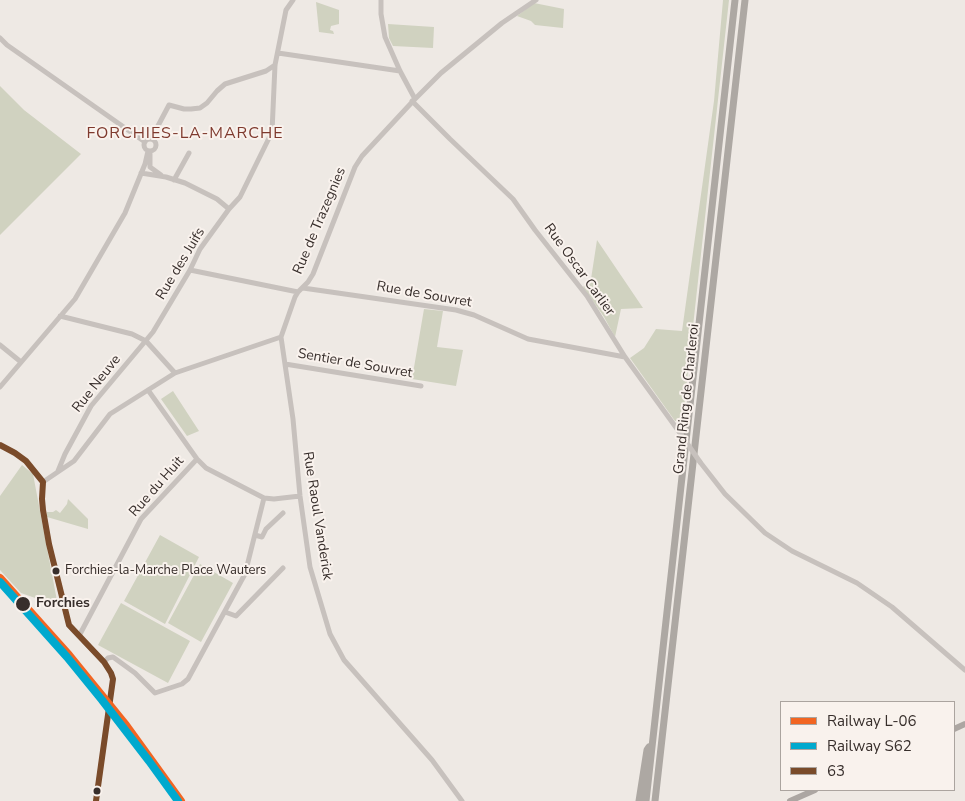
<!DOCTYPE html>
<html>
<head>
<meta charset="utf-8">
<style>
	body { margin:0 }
	#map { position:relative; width:965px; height:801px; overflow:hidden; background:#eee9e4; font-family:"Nunito Sans",sans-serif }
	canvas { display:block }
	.legend { position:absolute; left:780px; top:701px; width:175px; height:90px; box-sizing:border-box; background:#f9f2ed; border:1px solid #aba49f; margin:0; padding:6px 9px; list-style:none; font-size:15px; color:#372e2b }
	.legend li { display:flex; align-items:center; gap:10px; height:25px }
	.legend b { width:25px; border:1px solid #aba49f }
</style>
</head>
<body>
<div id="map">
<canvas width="965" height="801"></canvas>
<ul class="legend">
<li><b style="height:6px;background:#f26522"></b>Railway L-06</li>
<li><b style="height:6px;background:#00a9ce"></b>Railway S62</li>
<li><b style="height:6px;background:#7a4b2a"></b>63</li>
</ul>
</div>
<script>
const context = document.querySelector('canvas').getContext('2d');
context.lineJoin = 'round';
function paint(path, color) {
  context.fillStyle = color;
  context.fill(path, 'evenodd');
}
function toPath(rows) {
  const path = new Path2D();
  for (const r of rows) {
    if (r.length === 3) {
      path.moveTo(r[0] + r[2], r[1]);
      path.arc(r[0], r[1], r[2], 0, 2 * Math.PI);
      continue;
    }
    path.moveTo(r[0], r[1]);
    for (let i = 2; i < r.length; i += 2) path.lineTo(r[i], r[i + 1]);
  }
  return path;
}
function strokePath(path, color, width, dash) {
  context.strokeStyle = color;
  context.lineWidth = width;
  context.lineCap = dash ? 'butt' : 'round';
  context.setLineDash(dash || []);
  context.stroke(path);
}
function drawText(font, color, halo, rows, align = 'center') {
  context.font = font + ' "Nunito Sans",sans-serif';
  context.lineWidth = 4;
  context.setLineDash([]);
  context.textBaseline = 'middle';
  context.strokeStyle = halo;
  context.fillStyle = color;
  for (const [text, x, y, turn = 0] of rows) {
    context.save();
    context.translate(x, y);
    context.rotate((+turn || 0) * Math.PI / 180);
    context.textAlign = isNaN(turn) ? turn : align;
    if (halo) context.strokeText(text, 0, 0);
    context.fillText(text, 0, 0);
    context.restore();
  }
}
paint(toPath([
	[723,0,729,0,682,426,681,427,676,421,675,421,630,358,644,348,656,329,682,331,714,101],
	[316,2,339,10,339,24,331,26,330,30,333,31,334,34,319,32],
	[534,3,564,9,563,28,535,25,531,21,517,16],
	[388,24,434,27,433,48,393,46,389,38],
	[0,86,24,110,81,154,0,235],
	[597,240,643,308,621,309,615,337,604,317,583,287,591,279],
	[424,309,443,311,437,347,463,350,456,386,412,379],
	[173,391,199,431,187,436,161,399],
	[22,465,33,474,58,606,21,593,0,570,0,496],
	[68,499,88,519,88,529,47,517,47,512,53,512,56,510,60,513,67,504],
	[160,535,199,557,165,624,124,601],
	[200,564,233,583,201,642,168,623],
	[121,603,190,641,168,683,98,645]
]), '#d0d2c0');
strokePath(toPath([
	[381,0,381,14,385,37,400,71,415,99],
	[0,38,7,45,145,142],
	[278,53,400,71],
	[412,101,450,139,513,199,535,230,587,296,625,357,680,433],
	[150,145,6],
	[151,139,169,105,184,109,191,109,200,108,207,103,217,91,225,84,266,71,275,65],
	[150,154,150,167,161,175],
	[174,180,189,153],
	[229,209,240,197,272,132,275,65,286,10,293,0],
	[190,270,298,292],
	[303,288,456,310,474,315,528,339,625,357],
	[60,316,132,334,146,341,175,373],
	[0,345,21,362],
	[285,364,421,386],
	[0,387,75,299,125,213,145,164,148,151],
	[148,390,197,459,206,468,264,498,274,499,300,496],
	[0,445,15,453,26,461,43,482,42,499,43,510,49,544,69,625,72,629,104,662,111,673,113,679,112,686,96,801],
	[700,462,725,494,765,533,792,551,857,583,892,607,965,670],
	[58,471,65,454,91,406,153,332,190,270,200,249,229,209,217,199,185,183,166,177,141,173],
	[43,482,74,461,110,414,175,373,281,337],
	[255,535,262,537,266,529,283,513],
	[225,612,236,616,283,568],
	[79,636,141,519,197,459],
	[104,662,108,658,113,657,135,673,155,693,182,684,188,679,245,574,264,498],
	[462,801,432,760,344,660,330,634,310,567,300,496,293,419,281,337,295,297,298,292,308,282,313,274,355,167,362,156,415,99,441,73,502,23,536,0]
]), '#c7c1bd', 5);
strokePath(toPath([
	[954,729,965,724],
	[790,801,815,790]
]), '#aca6a2', 6);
strokePath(toPath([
	[639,801,647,750,649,747],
	[646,801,735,0],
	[655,801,745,0]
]), '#ada8a3', 7);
strokePath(toPath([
	[680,433,700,462]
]), '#c7c1bd', 5);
strokePath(toPath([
	[0,445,15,453,26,461,43,482,42,499,43,510,49,544,69,625,104,662,111,673,113,679,96,801]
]), '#7a4b2a', 6);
strokePath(toPath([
	[0,578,69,655,126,725,181,801]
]), '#f26522', 8);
strokePath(toPath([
	[0,582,67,657,102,700,149,761,178,801]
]), '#00a9ce', 8);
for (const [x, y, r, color] of [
	[56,571,4.5,"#372e2b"],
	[23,604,8,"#372e2b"],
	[97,791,4.5,"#372e2b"]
]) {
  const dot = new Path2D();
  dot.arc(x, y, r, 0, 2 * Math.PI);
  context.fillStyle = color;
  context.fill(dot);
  strokePath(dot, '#f9f2ed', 2);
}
drawText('13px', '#372e2b', '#f9f2ed', [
	["Forchies-la-Marche Place Wauters",65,571]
], 'left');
drawText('14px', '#372e2b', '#f9f2ed', [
	["Rue de Trazegnies",320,221,-67],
	["Rue des Juifs",181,264,-59],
	["Rue Oscar Carlier",579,270,54],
	["Rue de Souvret",424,295,10],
	["Sentier de Souvret",355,364,10],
	["Rue Neuve",97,384,-52],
	["Grand Ring de Charleroi",687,399,-84],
	["Rue du Huit",157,487,-49],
	["Rue Raoul Vanderick",317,516,81]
]);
drawText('bold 14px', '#372e2b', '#f9f2ed', [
	["Forchies",36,604]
], 'left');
context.letterSpacing = '1px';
drawText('16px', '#7e392d', '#f9f2ed', [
	["FORCHIES-LA-MARCHE",185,134]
]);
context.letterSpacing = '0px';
</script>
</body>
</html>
